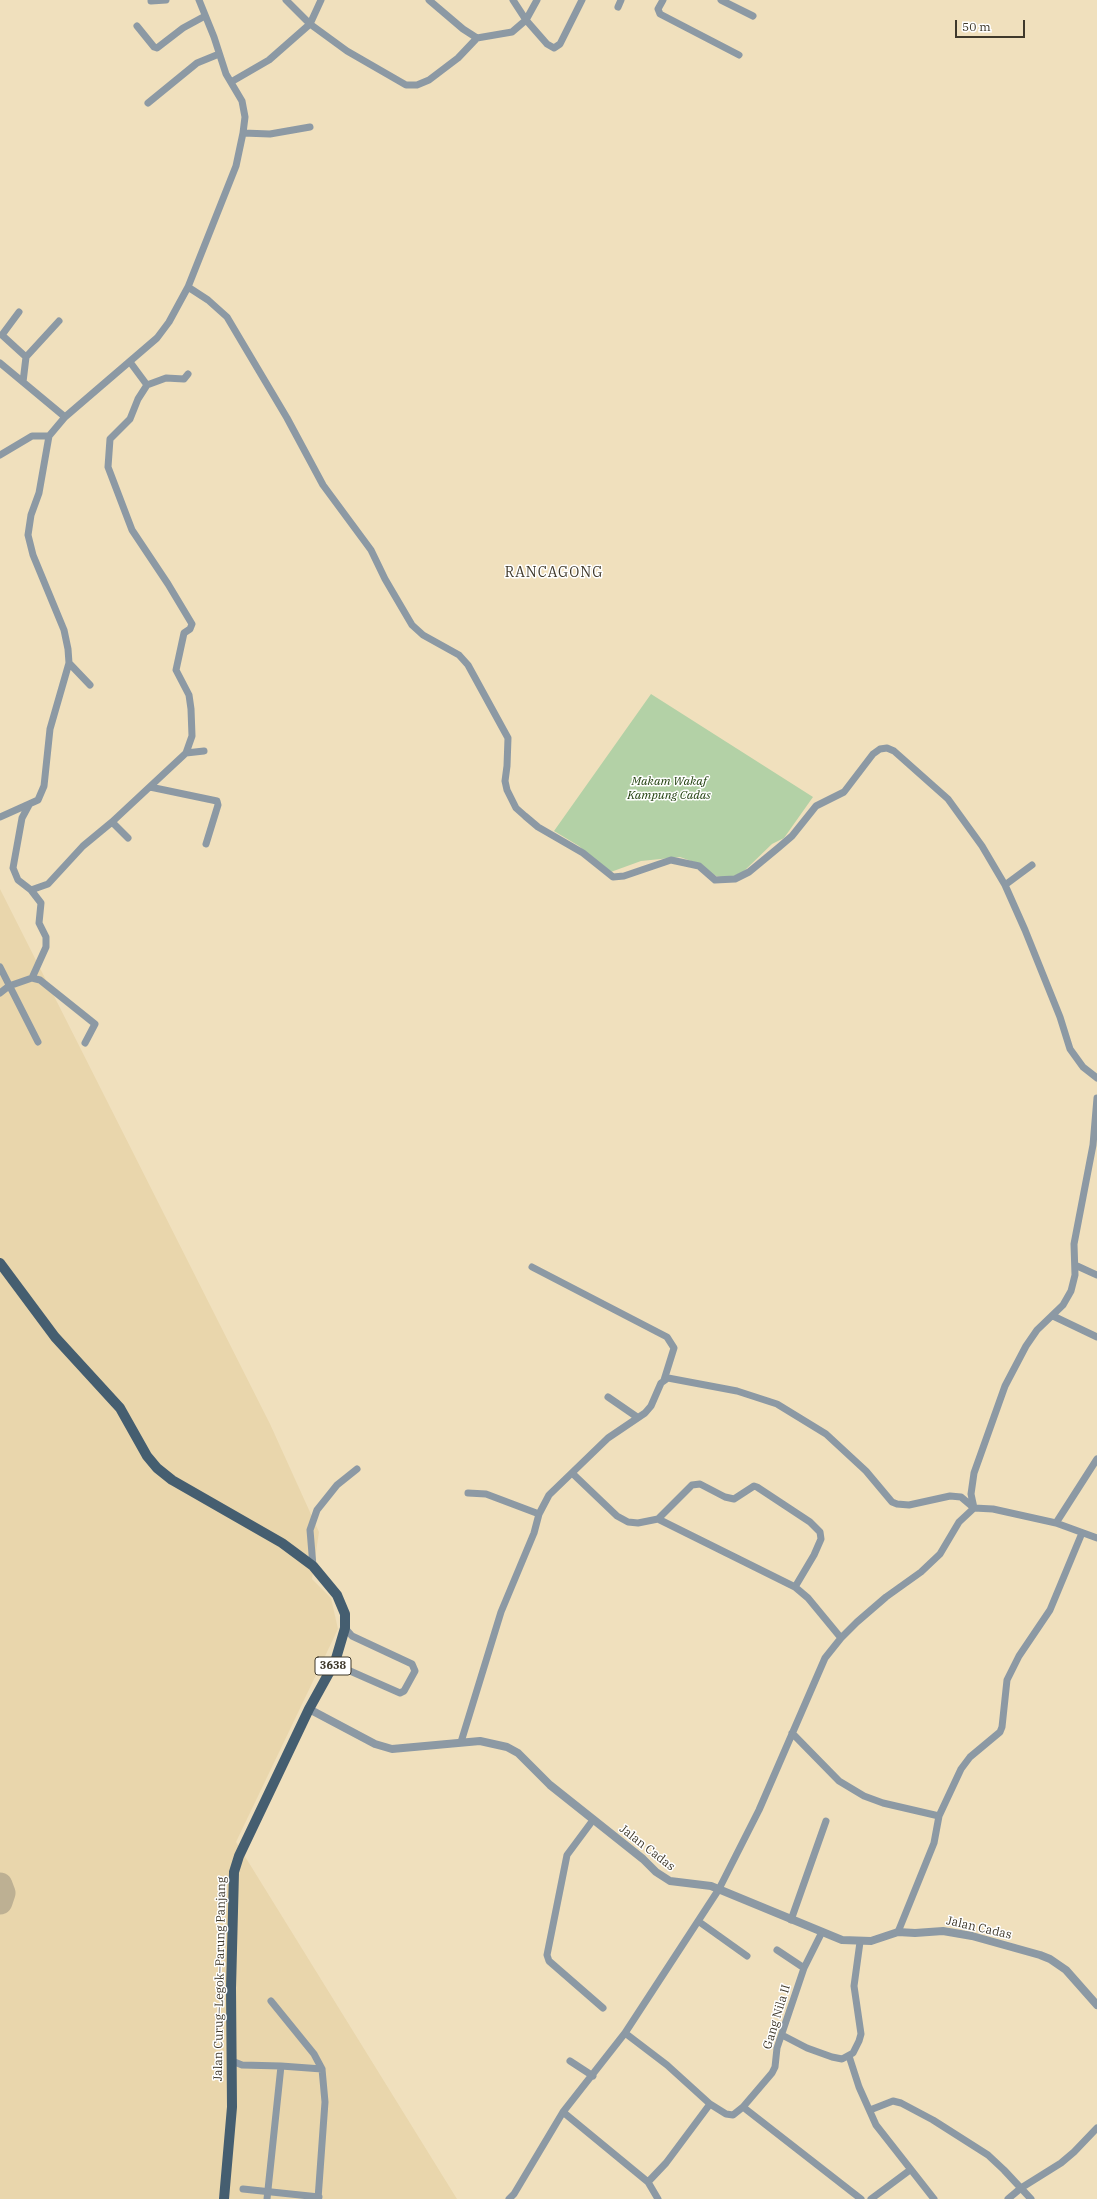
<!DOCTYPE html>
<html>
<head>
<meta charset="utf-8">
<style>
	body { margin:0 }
	#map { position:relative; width:1097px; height:2199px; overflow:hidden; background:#f0e0bd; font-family:"IBM Plex Serif",serif }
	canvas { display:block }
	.scale { position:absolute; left:955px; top:20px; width:70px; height:18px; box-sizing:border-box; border:2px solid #3f392b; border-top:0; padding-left:5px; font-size:12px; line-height:14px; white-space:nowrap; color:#3f392b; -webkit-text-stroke:3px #fff; paint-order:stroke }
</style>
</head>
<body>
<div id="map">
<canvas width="1097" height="2199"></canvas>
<div class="scale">50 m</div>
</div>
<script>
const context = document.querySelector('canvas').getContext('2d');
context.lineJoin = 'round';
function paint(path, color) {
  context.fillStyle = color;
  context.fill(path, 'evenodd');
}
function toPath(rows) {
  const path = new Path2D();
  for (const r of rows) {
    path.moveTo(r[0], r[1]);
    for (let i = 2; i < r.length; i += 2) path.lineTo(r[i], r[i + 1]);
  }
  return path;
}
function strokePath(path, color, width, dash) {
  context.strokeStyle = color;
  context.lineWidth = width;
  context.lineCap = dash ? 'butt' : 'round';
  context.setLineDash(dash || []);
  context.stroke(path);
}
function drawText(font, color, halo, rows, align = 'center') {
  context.font = font + ' "IBM Plex Serif",serif';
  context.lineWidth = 3;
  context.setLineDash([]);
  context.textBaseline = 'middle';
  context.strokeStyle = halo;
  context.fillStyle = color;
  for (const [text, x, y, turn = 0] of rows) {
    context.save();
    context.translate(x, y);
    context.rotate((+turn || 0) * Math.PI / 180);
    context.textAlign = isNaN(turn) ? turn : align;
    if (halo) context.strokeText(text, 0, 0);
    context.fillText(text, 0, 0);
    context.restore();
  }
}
paint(toPath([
	[0,889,270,1424,319,1532,312,1579,331,1598,338,1629,236,1842,457,2199,0,2199]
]), '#e9d6ac');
paint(toPath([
	[651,694,813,797,784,838,772,844,743,872,729,878,716,876,694,862,680,857,641,861,608,873,579,846,554,831]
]), '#b3d1a6');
strokePath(toPath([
	[0,1885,3,1893,0,1902]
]), '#bdb093', 25);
strokePath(toPath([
	[286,0,310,24,347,51,406,85,417,85,429,80,458,58,477,38],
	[429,0,463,29,477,38,512,32,526,20,547,44,554,48,560,44,582,0],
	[513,0,526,20,537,0],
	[663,0,658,9,660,14,739,55],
	[721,0,753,16],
	[151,1,166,0],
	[618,7,621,0],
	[137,26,154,47,157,48,183,28,205,16],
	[231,82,269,60,310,24,321,0],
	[148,103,197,63,219,54],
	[243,133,270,134,310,127],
	[188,287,208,300,227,317,287,418,323,485,371,550,385,579,412,625,423,635,459,655,468,665,508,738,507,766,505,781,507,790,516,808,525,816,538,827,583,853,613,877,624,876,671,860,699,866,715,880,735,879,749,872,778,848,792,836,816,806,844,792,873,754,880,749,887,748,894,751,948,799,982,846,1005,885,1025,930,1060,1017,1070,1049,1083,1067,1097,1078],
	[19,312,2,335,26,357],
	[130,362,147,385,166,378,184,379,188,374],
	[0,363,65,417],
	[23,382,26,357,59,321],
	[147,385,138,399,130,419,110,439,108,467,132,530,168,584,192,624,190,629,184,633,176,670,189,695,191,709,192,736,186,753],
	[0,455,32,436,49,436],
	[69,663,90,685],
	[150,787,217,801,218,805,206,844],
	[29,805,22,818,13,868,18,880,31,890,41,903,39,923,46,937,46,947,32,978],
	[0,817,38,800,44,786,50,729,69,663,68,649,64,630,33,555,28,535,31,515,39,493,49,436,65,417,157,338,169,322,188,287,236,166,243,133,245,117,242,101,226,74,214,37,199,0],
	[112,822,186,753,204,751],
	[1005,885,1032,865],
	[31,890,48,884,83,846,112,822,128,838],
	[0,967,38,1042],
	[0,993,9,986,32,978,40,980,95,1024,85,1043],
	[1075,1265,1097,1275],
	[532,1267,667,1337,674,1348,664,1380],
	[1053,1316,1097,1337],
	[608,1397,637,1417],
	[572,1473,617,1516,628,1522,638,1523,658,1519,795,1587,808,1598,841,1638],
	[468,1493,486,1494,539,1514],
	[658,1519,692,1485,700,1484,725,1497,734,1499,754,1486,757,1487,810,1522,820,1532,821,1539,814,1555,795,1587],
	[1056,1523,1097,1459],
	[313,1566,310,1530,317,1510,337,1485,357,1469],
	[335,1662,341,1667,400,1693,404,1691,415,1671,412,1664,352,1636,345,1628],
	[792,1733,839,1781,864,1796,883,1803,939,1816],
	[461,1742,501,1612,534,1533,539,1514,549,1495,608,1438,645,1413,651,1406,661,1383,668,1378,737,1391,777,1404,826,1434,866,1471,892,1502,897,1504,909,1505,950,1496,961,1497,974,1508,993,1509,1056,1523,1097,1538],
	[593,1820,567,1855,547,1955,549,1961,603,2008],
	[791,1920,826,1821],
	[698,1921,747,1956],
	[898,1932,934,1843,939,1816,961,1769,970,1757,1000,1732,1002,1727,1007,1680,1019,1656,1050,1610,1082,1533],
	[777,1950,804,1968],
	[271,2001,314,2054,322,2069],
	[625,2033,667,2065,710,2104],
	[782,2035,807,2048,832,2057,842,2059,853,2053,859,2041,861,2034,854,1986,860,1942],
	[849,2056,859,2087,876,2125,934,2199],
	[232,2061,242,2065,281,2066,267,2199],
	[570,2061,593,2076],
	[281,2066,322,2069,325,2102,318,2199],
	[743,2107,861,2199],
	[870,2110,893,2101,901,2103,933,2120,988,2155,1004,2170,1031,2199],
	[563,2112,648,2182,658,2199],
	[648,2182,666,2163,710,2104,726,2114,733,2115,743,2107,772,2073,775,2067,777,2048,804,1968,822,1932],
	[243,2189,319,2197],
	[509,2199,514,2194,563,2112,625,2033,719,1889,759,1810,825,1658,841,1638,857,1622,886,1597,921,1572,940,1554,959,1522,974,1508,971,1494,974,1473,1005,1386,1026,1346,1037,1330,1063,1305,1071,1291,1075,1275,1074,1244,1093,1145,1097,1098],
	[871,2199,910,2170],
	[1008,2199,1021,2188,1061,2163,1074,2152,1097,2128]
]), '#8c99a4', 7);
strokePath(toPath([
	[309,1709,375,1744,392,1749,480,1741,507,1747,518,1753,550,1785,643,1859,656,1872,670,1881,711,1886,842,1940,871,1941,898,1932,915,1933,943,1931,972,1936,1040,1955,1050,1959,1066,1970,1097,2005]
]), '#8c99a4', 8);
strokePath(toPath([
	[0,1263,55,1337,120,1408,147,1456,157,1468,172,1480,282,1543,313,1566,337,1595,345,1614,345,1628,335,1662,309,1709,239,1856,234,1872,231,1988,232,2107,224,2199]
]), '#455e70', 10);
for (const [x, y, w] of [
	[333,1666,36]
]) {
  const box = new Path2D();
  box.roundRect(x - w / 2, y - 9, w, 18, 3);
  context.fillStyle = '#fff';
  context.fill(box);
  strokePath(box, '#3f392b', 1);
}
drawText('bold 11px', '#3f392b', null, [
	["3638",333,1666]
]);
drawText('italic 12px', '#193905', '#fff', [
	["Makam Wakaf",669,782],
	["Kampung Cadas",669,796]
]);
drawText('12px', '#3f392b', '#fff', [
	["Jalan Cadas",647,1848,38],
	["Jalan Cadas",979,1928,13],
	["Jalan Curug–Legok–Parung Panjang",220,1979,-89],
	["Gang Nila II",777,2017,-73]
]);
context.letterSpacing = '1px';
drawText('14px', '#3f392b', '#fff', [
	["RANCAGONG",554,573]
]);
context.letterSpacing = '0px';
</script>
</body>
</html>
